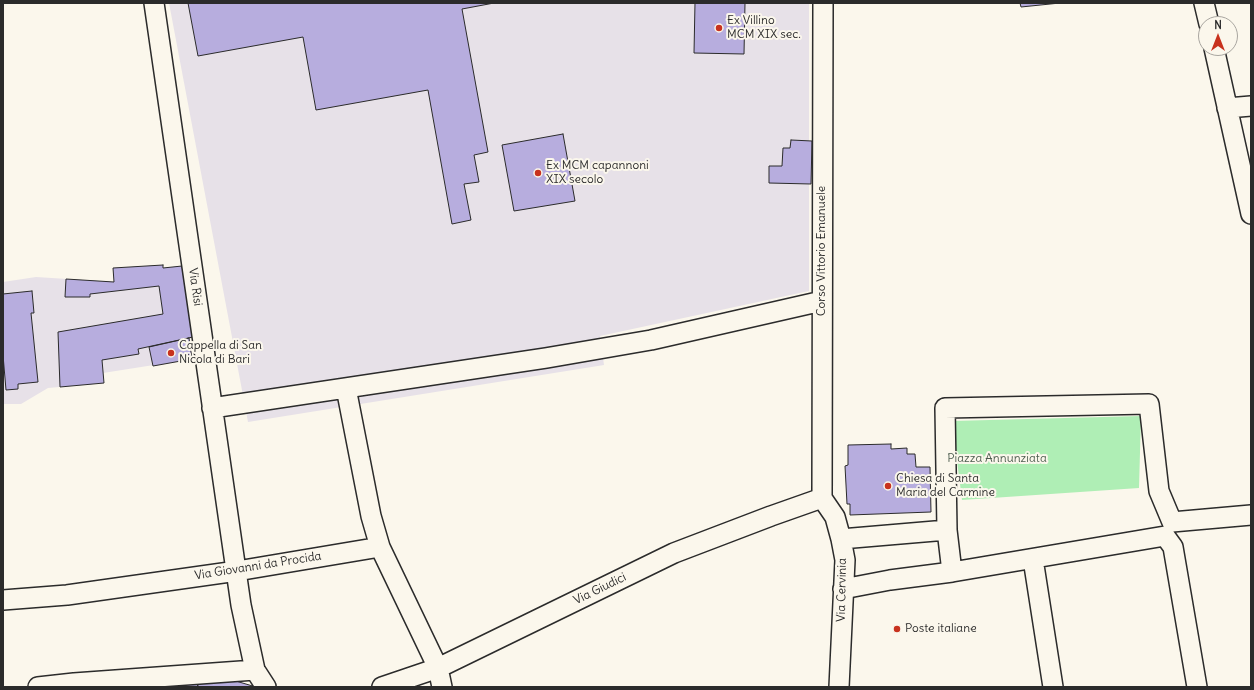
<!DOCTYPE html>
<html>
<head>
<meta charset="utf-8">
<style>
	body { margin:0 }
	#map { position:relative; width:1254px; height:690px; overflow:hidden; background:#fbf7ec; font-family:Delius,sans-serif }
	canvas { display:block }
	.frame { position:absolute; inset:0; border:4px solid #2b2b2b; pointer-events:none }
	.north { position:absolute; left:1198px; top:16px; width:40px; height:40px; box-sizing:border-box; background:#fbf7ec; border:1px solid #a8a59f; border-radius:50%; rotate:0deg; font-size:11px; font-weight:700; line-height:16px; text-align:center; color:#2b2b2b }
	.north::after { content:''; display:block; margin:auto; width:14px; height:18px; background:#c8321e; clip-path:polygon(50% 0,100% 100%,50% 72%,0 100%) }
</style>
</head>
<body>
<div id="map">
<canvas width="1254" height="690"></canvas>
<div class="frame"></div>
<div class="north">N</div>
</div>
<script>
const context = document.querySelector('canvas').getContext('2d');
context.lineJoin = 'round';
function paint(path, color) {
  context.fillStyle = color;
  context.fill(path, 'evenodd');
}
function toPath(rows) {
  const path = new Path2D();
  for (const r of rows) {
    path.moveTo(r[0], r[1]);
    for (let i = 2; i < r.length; i += 2) path.lineTo(r[i], r[i + 1]);
  }
  return path;
}
function strokePath(path, color, width, dash) {
  context.strokeStyle = color;
  context.lineWidth = width;
  context.lineCap = dash ? 'butt' : 'round';
  context.setLineDash(dash || []);
  context.stroke(path);
}
function drawText(font, color, halo, rows, align = 'center') {
  context.font = font + ' Delius,sans-serif';
  context.lineWidth = 4;
  context.setLineDash([]);
  context.textBaseline = 'middle';
  context.strokeStyle = halo;
  context.fillStyle = color;
  for (const [text, x, y, turn = 0] of rows) {
    context.save();
    context.translate(x, y);
    context.rotate((+turn || 0) * Math.PI / 180);
    context.textAlign = isNaN(turn) ? turn : align;
    if (halo) context.strokeText(text, 0, 0);
    context.fillText(text, 0, 0);
    context.restore();
  }
}
paint(toPath([
	[169,3,809,3,809,291,600,336,604,365,248,422],
	[163,265,163,268,182,266,193,337,189,339,192,359,103,373,104,383,48,388,21,404,3,404,3,282,36,277,114,282,113,268]
]), '#e7e1e8');
paint(toPath([
	[1141,416,1139,488,962,500,952,421]
]), '#afeeb5');
const building = toPath([
	[188,3,494,3,462,9,488,152,474,155,479,182,464,184,471,220,452,224,428,90,316,110,303,37,198,56,188,3],
	[695,3,745,3,744,54,694,53,695,3],
	[1020,3,1060,3,1021,7,1020,3],
	[563,134,575,201,514,211,502,145,563,134],
	[791,140,812,141,811,184,769,183,769,166,782,166,783,148,790,148,791,140],
	[163,265,163,268,182,266,193,337,138,349,139,354,102,360,104,383,60,387,58,332,163,314,159,286,90,294,90,297,65,297,66,279,114,282,113,268,163,265],
	[32,291,34,313,31,313,38,382,18,384,18,389,6,390,3,355,3,294,32,291],
	[189,338,192,359,153,366,149,347,189,338],
	[891,444,891,449,907,448,907,454,915,454,916,467,930,467,931,512,850,515,850,504,847,504,845,466,848,465,848,445,891,444],
	[229,679,256,687,198,687,197,681,229,679],
	[197,681,198,687,162,687,161,684,197,681]
]);
paint(building, '#b7adde');
strokePath(building, '#2b2b2b', 1);
const street = toPath([
	[154,3,241,605,255,670,266,687],
	[1204,3,1209,24],
	[1214,48,1251,214],
	[1227,108,1251,106],
	[346,388,371,516,380,547],
	[212,408,546,358,651,340,822,301],
	[822,498,823,3],
	[822,498,835,517,841,539,845,560,839,687],
	[947,530,952,572],
	[841,539,947,530,945,408,1149,404,1159,491,1172,522,1251,515],
	[1033,559,1053,687],
	[843,589,890,580,952,572,1165,536,1173,547,1197,687],
	[3,600,67,595,237,571,380,547,438,668,442,687],
	[38,687,74,683,255,670],
	[382,687,438,668,674,553,771,516,822,498]
]);
strokePath(street, '#2b2b2b', 22);
strokePath(street, '#fbf7ec', 19);
for (const [x, y, r, color] of [
	[719,28,4,"#c8321e"],
	[538,173,4,"#c8321e"],
	[171,353,4,"#c8321e"],
	[888,486,4,"#c8321e"],
	[897,629,4,"#c8321e"]
]) {
  const dot = new Path2D();
  dot.arc(x, y, r, 0, 2 * Math.PI);
  context.fillStyle = color;
  context.fill(dot);
  strokePath(dot, '#fbf7ec', 1.5);
}
drawText('12px', '#2b2b2b', '#fbf7ec', [
	["Ex Villino",727,21],
	["MCM XIX sec.",727,35],
	["Ex MCM capannoni",546,166],
	["XIX secolo",546,180],
	["Cappella di San",179,346],
	["Nicola di Bari",179,360],
	["Chiesa di Santa",896,479],
	["Maria del Carmine",896,493],
	["Poste italiane",905,629]
], 'left');
drawText('12px', '#2b2b2b', '#fbf7ec', [
	["Corso Vittorio Emanuele",822,251,-90],
	["Via Risi",195,287,82],
	["Via Giovanni da Procida",258,566,-9],
	["Via Giudici",600,589,-26],
	["Via Cervinia",842,590,-89]
]);
drawText('12px', '#4c5c4e', '#fbf7ec', [
	["Piazza Annunziata",997,459]
]);
</script>
</body>
</html>
